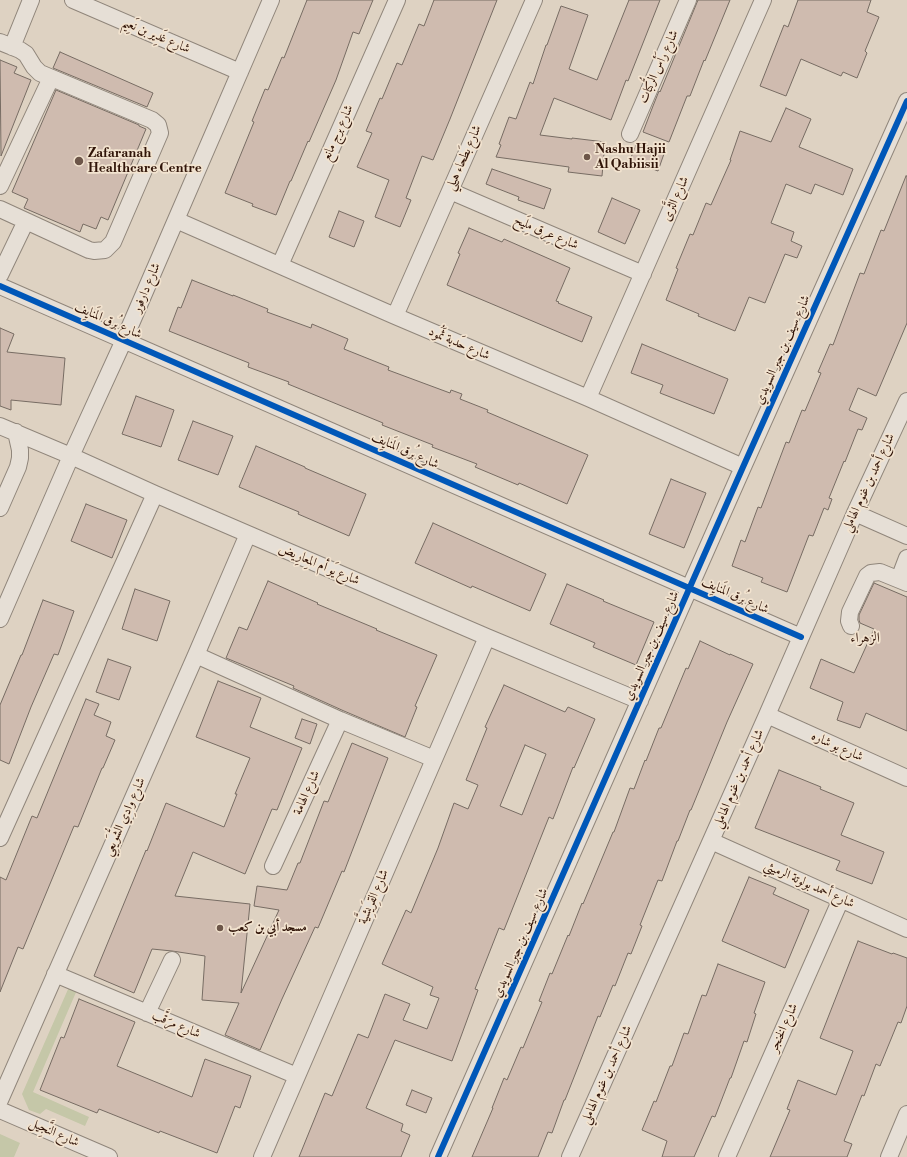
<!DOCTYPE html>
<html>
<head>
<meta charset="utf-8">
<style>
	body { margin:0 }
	canvas { display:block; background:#ded2c2 }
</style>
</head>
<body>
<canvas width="907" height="1157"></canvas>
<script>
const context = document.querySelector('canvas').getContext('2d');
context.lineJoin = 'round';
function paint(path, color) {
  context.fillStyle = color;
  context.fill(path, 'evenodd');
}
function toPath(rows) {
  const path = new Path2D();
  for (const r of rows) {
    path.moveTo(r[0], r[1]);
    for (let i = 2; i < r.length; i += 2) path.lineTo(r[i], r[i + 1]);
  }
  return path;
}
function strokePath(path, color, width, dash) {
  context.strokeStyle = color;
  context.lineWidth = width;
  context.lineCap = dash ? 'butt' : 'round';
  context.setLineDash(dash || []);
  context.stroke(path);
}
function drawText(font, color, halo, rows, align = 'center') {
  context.font = font + ' "Libre Bodoni",Amiri,serif';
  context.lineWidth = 3.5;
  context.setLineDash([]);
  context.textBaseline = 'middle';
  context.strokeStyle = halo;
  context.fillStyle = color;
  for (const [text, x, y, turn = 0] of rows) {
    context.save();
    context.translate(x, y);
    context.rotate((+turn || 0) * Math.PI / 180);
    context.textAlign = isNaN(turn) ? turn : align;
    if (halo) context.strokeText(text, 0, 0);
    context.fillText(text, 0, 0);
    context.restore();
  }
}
paint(toPath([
	[69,987,77,990,33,1092,89,1117,85,1126,46,1109,40,1114,29,1110,22,1094],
	[0,1134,20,1143,14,1157,0,1157]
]), '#c5c7a8');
const building = toPath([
	[307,0,373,0,359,34,353,32,336,80,309,142,308,141,291,181,290,181,276,215,252,206,253,204,225,193,254,122,252,121,265,89,268,90,282,57,284,58,307,0],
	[434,0,497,0,450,119,433,160,422,156,406,198,411,200,400,227,375,217,389,180,357,167,372,133,366,131,380,98,382,99,397,63,402,65,419,24,424,26,434,0],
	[629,0,660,0,628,81,626,80,611,120,554,98,540,135,572,139,572,138,605,142,602,176,568,172,569,167,496,157,501,145,499,144,509,117,516,119,530,82,533,84,546,45,547,45,561,6,588,15,569,69,597,80,629,0],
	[698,0,730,0,705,61,704,60,690,96,687,96,669,142,643,132,653,106,659,91,660,92,698,0],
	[798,0,871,0,867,12,879,17,865,51,867,53,857,78,843,72,841,76,801,59,786,96,760,86,784,25,788,27,798,0],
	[60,52,153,93,147,107,53,68,60,52],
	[0,60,17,67,14,73,31,80,1,156,0,60],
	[56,90,139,125,139,126,146,129,108,220,101,217,96,229,83,224,80,232,24,208,28,199,12,192,56,90],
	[786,108,811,119,799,147,853,169,843,195,815,184,811,194,786,184,771,223,794,232,791,241,802,246,797,258,785,254,765,303,749,297,735,331,698,316,699,314,666,300,678,269,676,268,690,234,693,235,706,203,711,205,731,160,730,160,740,131,771,142,786,108],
	[636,145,666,148,658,171,630,160,636,145],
	[492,169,551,189,544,209,518,200,519,197,486,184,492,169],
	[906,176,907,176,907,323,876,396,858,388,849,410,867,418,862,430,858,429,845,462,844,461,829,498,832,499,828,510,824,508,813,536,809,535,787,592,761,582,763,578,732,566,741,540,745,542,758,507,761,508,786,442,789,443,802,410,805,411,821,373,818,372,830,344,833,345,860,273,864,274,881,230,884,231,906,176],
	[612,198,640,210,625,244,598,232,612,198],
	[339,211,364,221,354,247,329,237,339,211],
	[469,228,502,242,504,239,570,268,556,301,559,302,558,303,592,317,582,342,447,285,460,254,458,253,469,228],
	[192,280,233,296,233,295,268,309,267,312,311,328,312,324,348,339,344,349,389,367,388,370,450,393,451,390,462,394,460,399,488,410,487,412,588,455,567,504,519,483,518,485,475,467,477,464,432,447,433,445,382,425,383,423,288,384,289,382,248,367,249,363,169,331,178,307,181,308,192,280],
	[0,328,14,334,7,352,65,358,61,405,11,400,11,410,0,406,0,328],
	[642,344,728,379,714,414,660,393,663,385,631,373,642,344],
	[136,396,174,410,161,447,122,434,136,396],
	[193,421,233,436,218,475,178,460,193,421],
	[256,446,305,467,305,468,366,494,349,536,298,514,299,512,239,487,256,446],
	[671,479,706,493,684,548,649,534,671,479],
	[86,504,127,520,112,558,71,541,86,504],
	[433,523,546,574,530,611,472,586,471,588,415,563,433,523],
	[268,581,318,603,317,604,377,629,376,630,437,655,415,706,417,707,405,737,344,711,293,688,294,686,226,658,239,627,247,630,268,581],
	[874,583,907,597,907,731,866,713,860,728,837,720,843,702,810,688,821,659,854,673,874,629,860,623,859,620,859,615,874,583],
	[567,584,604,600,603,601,654,622,636,665,593,647,595,643,550,624,567,584],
	[135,589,170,601,157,641,122,629,135,589],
	[43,600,74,611,58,655,54,654,31,707,9,764,0,760,0,705,21,655,22,655,43,600],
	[700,641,730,655,730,654,753,664,727,722,691,810,690,810,678,841,677,841,662,881,658,880,640,925,642,926,631,954,628,953,615,986,613,985,600,1017,598,1016,565,1100,564,1100,552,1133,548,1132,538,1157,472,1157,493,1108,492,1108,504,1078,507,1080,521,1047,523,1048,542,1002,539,1001,550,973,552,974,568,935,569,936,582,903,583,904,613,832,614,832,630,788,634,789,645,760,646,761,659,728,661,728,686,668,688,669,700,641],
	[108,659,131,667,119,700,96,692,108,659],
	[218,681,261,698,250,727,302,748,277,810,272,809,245,874,193,852,175,896,250,904,241,993,279,910,254,906,257,886,287,890,298,863,300,863,324,801,328,802,352,743,388,758,344,872,342,871,318,928,315,927,282,999,260,1050,225,1035,239,1003,202,1000,205,956,172,951,152,949,134,993,94,976,146,850,147,851,166,803,224,827,237,794,235,794,250,758,196,737,218,681],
	[504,685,565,712,568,707,595,719,574,768,573,767,553,819,549,817,504,930,499,928,475,989,478,990,452,1061,395,1040,366,1108,403,1124,401,1131,410,1135,401,1157,299,1157,325,1093,332,1096,358,1034,368,1038,385,994,410,1004,403,1020,427,1029,439,998,430,995,433,987,382,964,406,910,411,913,438,848,454,803,468,809,478,785,466,780,487,728,485,727,504,685],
	[525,745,546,754,522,815,500,806,525,745],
	[86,699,99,704,94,715,111,722,106,736,115,740,103,768,102,768,78,827,74,826,23,949,18,947,0,992,0,877,6,880,32,816,37,818,86,699],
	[302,719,317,724,310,744,295,738,302,719],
	[779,770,821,787,820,789,854,803,841,835,884,852,872,884,836,870,840,861,755,828,779,770],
	[749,877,776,888,773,894,809,910,785,968,722,941,749,877],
	[858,941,892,954,893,953,907,958,907,1006,901,1023,898,1022,880,1066,876,1064,864,1096,862,1095,844,1141,852,1144,847,1157,770,1157,790,1110,787,1109,798,1080,836,1095,853,1051,820,1038,858,941],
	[718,964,765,982,754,1013,756,1014,747,1042,744,1041,731,1078,730,1078,715,1117,712,1116,694,1157,662,1157,667,1141,642,1130,654,1101,656,1102,670,1066,672,1066,684,1033,688,1034,702,995,706,996,718,964],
	[79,999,135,1022,117,1066,192,1097,205,1059,251,1076,240,1108,235,1106,217,1153,160,1131,159,1133,99,1109,97,1113,40,1090,61,1037,64,1038,79,999],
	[412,1090,432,1098,426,1113,406,1105,412,1090]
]);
paint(building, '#cfbbaf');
strokePath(building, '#776c63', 1);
const minor = toPath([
	[73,0,240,72],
	[0,42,20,50,26,54,34,67,40,73,152,120,158,125,160,133,113,242,105,250,94,251,89,250,0,209],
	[12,47,31,0],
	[630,134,688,0],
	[0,186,51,78],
	[450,191,643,274],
	[176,220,395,316,588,398,743,467],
	[280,265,397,0],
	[0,275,26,221],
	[0,286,801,637],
	[395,316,534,0],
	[588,398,763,0],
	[0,426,71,456,155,494,487,637,640,701],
	[0,508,18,467,20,458,20,450,16,432],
	[855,513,907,536],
	[899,579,907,558],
	[0,619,71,456,124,340,271,0],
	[851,626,849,621,850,612,867,576,871,573,880,572,907,583],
	[196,655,340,720,434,759],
	[767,715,907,778],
	[0,838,155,494],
	[711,841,907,929],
	[273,866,340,720],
	[55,974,297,1076],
	[147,1013,172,960],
	[0,1100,196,655,248,534],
	[0,1110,109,1157],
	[262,1157,487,637],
	[438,1157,743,467,907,101],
	[570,1157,767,715,855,513,907,401],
	[727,1157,841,899],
	[889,1157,907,1114]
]);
strokePath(minor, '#90867b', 18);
strokePath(minor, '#e6dfd6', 16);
strokePath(toPath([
	[0,286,801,637],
	[438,1157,743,467,907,101]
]), '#0057b8', 6);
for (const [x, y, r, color] of [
	[587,157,4,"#6d5649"],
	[79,161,5,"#6d5649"],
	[220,928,4,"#6d5649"]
]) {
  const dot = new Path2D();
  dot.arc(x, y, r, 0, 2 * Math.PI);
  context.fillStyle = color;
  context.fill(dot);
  strokePath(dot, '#f2e3cf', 1.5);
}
drawText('13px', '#301408', '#f2e3cf', [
	["شارع غَدِير بن نَعِيم",156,36,23],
	["شارع رَأس الرُّكبات",659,67,-66],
	["شارع برج مانع",338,133,-66],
	["شارع بَطحاء هيلي",464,158,-66],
	["شارع الثَّرى",676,199,-66],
	["شارع عِرق مِلَيح",546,233,23],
	["شارع دارفور",147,288,-67],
	["شارع بُرق المَنايِف",108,321,24],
	["شارع حَدبة ثَمُود",459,344,23],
	["شارع سيف بن جبر السويدي",783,350,-66],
	["شارع بُرق المَنايِف",405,451,24],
	["شارع أحمد بن غنوم الهاملي",869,483,-65],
	["شارع يَو أم المِعارِيض",319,565,23],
	["شارع بُرق المَنايِف",735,596,24],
	["شارع سيف بن جبر السويدي",652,646,-66],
	["شارع بو شاره",837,747,24],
	["شارع أحمد بن غنوم الهاملي",739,779,-66],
	["شارع الهامة",307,793,-66],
	["شارع وادِي الشُّوَيعِي",125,817,-66],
	["شارع أحمد بولوتة الرميثي",809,885,24],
	["شارع القِرَيشِيَّة",374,897,-67],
	["شارع سيف بن جبر السويدي",521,943,-66],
	["شارع مرَقَّب",176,1025,23],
	["شارع الخنجر",784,1028,-66],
	["شارع أحمد بن غنوم الهاملي",607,1075,-66],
	["شارع النَّجِيل",54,1133,24]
]);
drawText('bold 13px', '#301408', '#f2e3cf', [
	["Nashu Hajii",595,150],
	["Al Qabiisii",595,165],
	["Zafaranah",88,154],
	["Healthcare Centre",88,169],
	["مسجد أبي بن كعب",228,928]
], 'left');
drawText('14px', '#301408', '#f2e3cf', [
	["الزهراء",865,639]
]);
</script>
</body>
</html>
